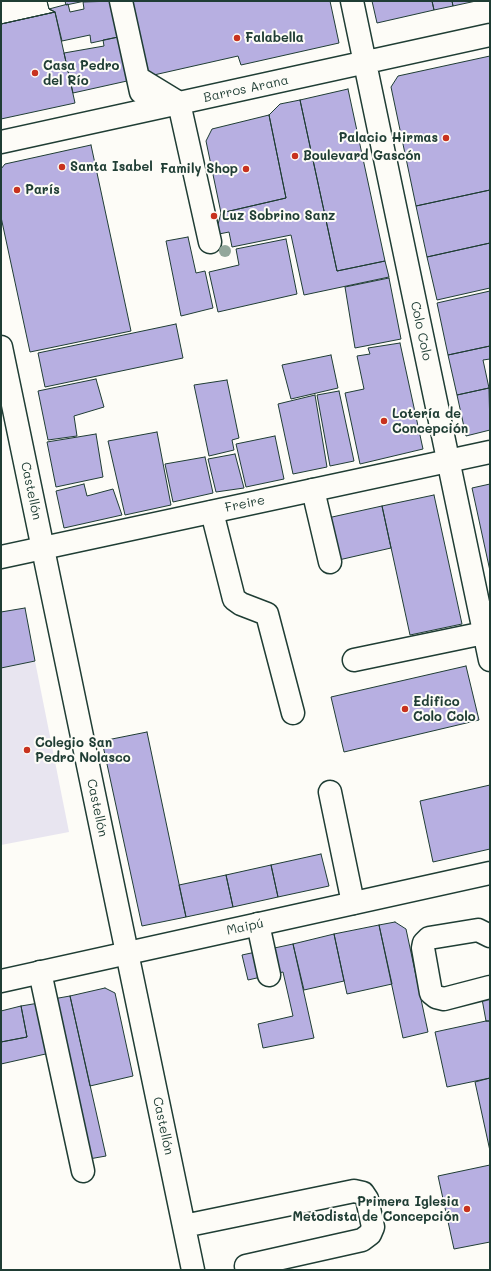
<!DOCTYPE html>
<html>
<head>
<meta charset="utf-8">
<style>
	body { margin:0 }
	#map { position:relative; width:491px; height:1271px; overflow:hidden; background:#fdfcf7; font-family:Mali,sans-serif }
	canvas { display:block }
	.frame { position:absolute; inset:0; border:2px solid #1f3d34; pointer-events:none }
</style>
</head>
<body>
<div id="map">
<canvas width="491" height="1271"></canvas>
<div class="frame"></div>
</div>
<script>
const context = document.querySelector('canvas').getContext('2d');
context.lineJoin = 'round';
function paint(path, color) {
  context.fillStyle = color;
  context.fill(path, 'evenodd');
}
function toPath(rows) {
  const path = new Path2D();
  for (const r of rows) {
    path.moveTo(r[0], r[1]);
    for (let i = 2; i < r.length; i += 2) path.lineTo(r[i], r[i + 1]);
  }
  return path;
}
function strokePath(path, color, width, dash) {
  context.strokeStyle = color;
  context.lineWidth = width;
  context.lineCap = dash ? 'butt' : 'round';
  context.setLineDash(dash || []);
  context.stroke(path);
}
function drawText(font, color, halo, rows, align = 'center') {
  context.font = font + ' Mali,sans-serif';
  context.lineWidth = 4;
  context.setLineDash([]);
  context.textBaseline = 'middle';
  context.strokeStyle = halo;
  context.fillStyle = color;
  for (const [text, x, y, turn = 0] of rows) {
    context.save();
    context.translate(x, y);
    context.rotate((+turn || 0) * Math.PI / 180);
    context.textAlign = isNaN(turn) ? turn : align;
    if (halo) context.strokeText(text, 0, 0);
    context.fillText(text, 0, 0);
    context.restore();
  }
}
paint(toPath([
	[35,661,69,832,1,845,1,668]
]), '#e8e5f0');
const building = toPath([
	[1,1,47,1,49,9,55,12,1,24,1,1],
	[1,1,47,1,49,9,55,12,1,24,1,1],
	[65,1,85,1,66,5,65,1],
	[115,1,123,36,91,43,90,35,62,41,55,12,49,9,68,4,70,12,84,9,83,2,115,1],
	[128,1,330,1,339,43,241,65,238,56,145,77,128,1],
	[372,1,432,1,434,10,377,23,372,1],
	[432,1,452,1,453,6,434,10,432,1],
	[452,1,476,1,453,6,452,1],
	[55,12,75,103,1,119,1,24,55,12],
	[123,36,130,78,127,81,73,93,64,53,104,46,103,40,123,36],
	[490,56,490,190,416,206,391,87,398,76,490,56],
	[348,89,385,261,337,271,300,100,348,89],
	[300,100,337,271,385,261,389,277,304,295,291,235,232,247,229,232,219,234,217,228,221,213,286,198,269,115,280,104,300,100],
	[269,115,286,198,221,213,206,141,212,129,269,115],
	[91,145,131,331,30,352,1,217,1,169,5,164,91,145],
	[490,190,490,243,427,257,416,206,490,190],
	[188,237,196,273,205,271,213,308,181,316,166,241,188,237],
	[286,239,297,294,218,312,209,272,239,265,236,249,286,239],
	[490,243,490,288,437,300,427,257,490,243],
	[389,278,401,339,355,348,345,287,389,278],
	[490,291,490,346,448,355,437,303,490,291],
	[176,324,183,358,45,387,38,353,176,324],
	[400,343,423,449,360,464,345,393,364,389,357,356,370,354,368,348,400,343],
	[490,346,490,359,483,360,489,388,457,395,448,355,490,346],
	[331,355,338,388,291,399,282,365,331,355],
	[96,379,104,407,74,416,77,436,48,440,38,391,96,379],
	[227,380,239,438,232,440,234,450,209,456,194,385,227,380],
	[489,388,490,430,466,436,457,395,489,388],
	[339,391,354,461,330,466,317,395,339,391],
	[315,395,327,467,293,474,278,404,315,395],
	[157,432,171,505,125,515,108,441,157,432],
	[96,434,103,477,56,487,47,442,96,434],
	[275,436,284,479,246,487,236,444,275,436],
	[235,454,244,488,216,492,208,459,235,454],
	[205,457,213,493,173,502,165,464,205,457],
	[84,484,87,496,113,489,122,515,64,528,56,491,84,484],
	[490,484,490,571,472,488,490,484],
	[434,495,462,624,410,635,382,506,434,495],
	[382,506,391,548,330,562,314,521,382,506],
	[25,608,35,661,1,668,1,612,25,608],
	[466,666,479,720,344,752,331,697,466,666],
	[147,732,186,917,142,926,102,741,147,732],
	[490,785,490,849,433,862,420,801,490,785],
	[321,854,329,886,278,897,271,865,321,854],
	[271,865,278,897,233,907,226,875,271,865],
	[226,875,233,907,186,917,179,885,226,875],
	[395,922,406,929,428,1032,403,1038,379,925,395,922],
	[379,925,392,984,347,994,334,934,379,925],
	[334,934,344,981,304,990,293,944,334,934],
	[293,944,314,1038,263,1048,258,1024,293,1016,283,972,248,980,242,955,293,944],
	[105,988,115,993,133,1076,90,1086,70,996,105,988],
	[70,996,106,1156,89,1159,53,999,70,996],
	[490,997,490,1021,486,1021,482,999,490,997],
	[39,1003,50,1053,1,1064,1,1042,27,1037,21,1006,39,1003],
	[21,1006,27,1037,1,1042,1,1011,21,1006],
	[486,1021,490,1021,490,1078,447,1087,435,1032,486,1021],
	[490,1078,490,1151,475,1082,490,1078],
	[490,1165,490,1242,454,1249,438,1176,490,1165]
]);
paint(building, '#b7afe1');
strokePath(building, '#1f3d34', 1);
const minor = toPath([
	[121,1,141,92],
	[352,1,490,660],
	[138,78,179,103,210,242],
	[1,142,490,35],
	[1,347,193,1270],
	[313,490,330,562],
	[212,512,234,599,241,604,267,614,293,713],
	[354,660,484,633],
	[330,792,353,903],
	[258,924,269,975],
	[490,936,478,930,429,938,424,943,423,948,431,993,436,997,444,999,490,987],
	[40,972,83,1171],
	[184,1226,354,1191,363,1193,367,1199,373,1227,370,1234,362,1240,246,1266]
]);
const major = toPath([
	[1,557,490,452],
	[1,981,490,873]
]);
strokePath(minor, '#1f3d34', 25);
strokePath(major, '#1f3d34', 25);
strokePath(minor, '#fdfcf7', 22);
strokePath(major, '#fdfcf7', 22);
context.fillStyle = '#92a79b';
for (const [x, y] of [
	[225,251]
]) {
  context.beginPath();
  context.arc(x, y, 6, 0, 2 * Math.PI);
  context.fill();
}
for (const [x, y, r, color] of [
	[237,38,4,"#c8321e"],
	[35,73,4,"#c8321e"],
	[446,138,4,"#c8321e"],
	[295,156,4,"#c8321e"],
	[62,167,4,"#c8321e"],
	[246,169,4,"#c8321e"],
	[17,190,4,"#c8321e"],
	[214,216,4,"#c8321e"],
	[384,421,4,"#c8321e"],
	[405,709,4,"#c8321e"],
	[27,750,4,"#c8321e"],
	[467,1209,4,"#c8321e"]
]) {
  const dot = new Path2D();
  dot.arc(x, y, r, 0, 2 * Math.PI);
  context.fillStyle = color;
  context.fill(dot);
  strokePath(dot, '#fdfcf7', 1.5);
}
drawText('bold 13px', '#1f3d34', '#fdfcf7', [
	["Falabella",245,38],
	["Casa Pedro",43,66],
	["del Río",43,81],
	["Palacio Hirmas",438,138,"right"],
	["Boulevard Gascón",303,156],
	["Santa Isabel",70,167],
	["Family Shop",238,169,"right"],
	["París",25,190],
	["Luz Sobrino Sanz",222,216],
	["Lotería de",392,414],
	["Concepción",392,429],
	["Edifico",413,702],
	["Colo Colo",413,717],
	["Colegio San",35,743],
	["Pedro Nolasco",35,758],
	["Primera Iglesia",459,1202,"right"],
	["Metodista de Concepción",459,1217,"right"]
], 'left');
drawText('13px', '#1f3d34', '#fdfcf7', [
	["Barros Arana",246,89,-12],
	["Colo Colo",421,331,78],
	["Castellón",31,491,78],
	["Freire",245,504,-12],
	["Castellón",97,808,78],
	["Maipú",245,927,-12],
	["Castellón",163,1126,78]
]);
</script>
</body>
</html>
